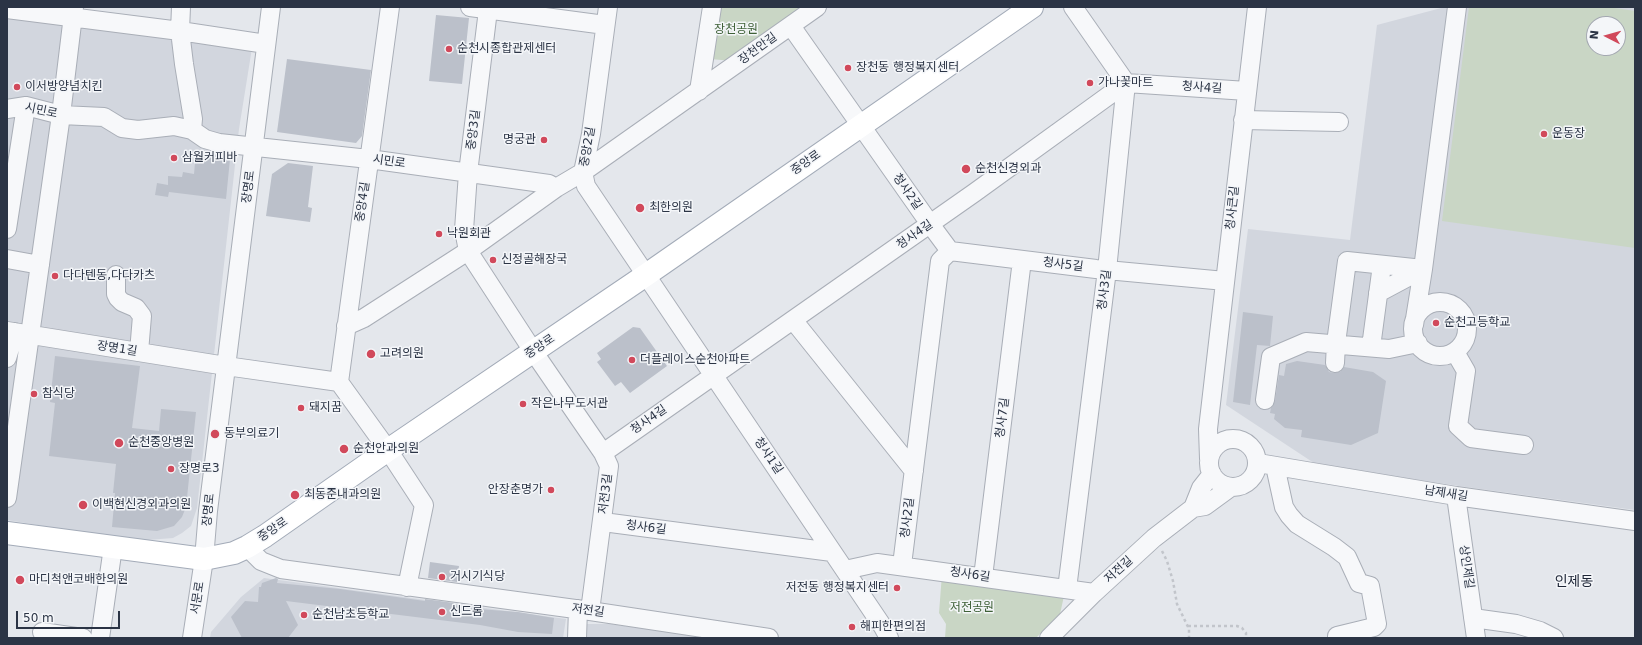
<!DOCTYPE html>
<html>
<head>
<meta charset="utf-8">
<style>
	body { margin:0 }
	#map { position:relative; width:1642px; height:645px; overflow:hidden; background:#e4e7ec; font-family:"DejaVu Sans",sans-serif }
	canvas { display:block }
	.frame { position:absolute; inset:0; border:8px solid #2b3445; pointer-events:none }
	.north { position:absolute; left:1586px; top:16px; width:40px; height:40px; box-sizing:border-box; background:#f4f6f9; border:1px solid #a4a8b1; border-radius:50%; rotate:276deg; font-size:11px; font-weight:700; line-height:16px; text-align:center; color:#2b3445 }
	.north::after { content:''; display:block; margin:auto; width:14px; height:18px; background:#d1495b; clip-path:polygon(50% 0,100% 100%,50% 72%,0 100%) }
	.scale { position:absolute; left:16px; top:611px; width:104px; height:18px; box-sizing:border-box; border:2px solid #2b3445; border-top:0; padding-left:5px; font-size:12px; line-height:14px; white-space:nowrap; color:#2b3445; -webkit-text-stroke:3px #f4f6f9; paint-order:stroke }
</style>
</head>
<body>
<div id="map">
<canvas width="1642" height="645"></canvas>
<div class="frame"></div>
<div class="north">N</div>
<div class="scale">50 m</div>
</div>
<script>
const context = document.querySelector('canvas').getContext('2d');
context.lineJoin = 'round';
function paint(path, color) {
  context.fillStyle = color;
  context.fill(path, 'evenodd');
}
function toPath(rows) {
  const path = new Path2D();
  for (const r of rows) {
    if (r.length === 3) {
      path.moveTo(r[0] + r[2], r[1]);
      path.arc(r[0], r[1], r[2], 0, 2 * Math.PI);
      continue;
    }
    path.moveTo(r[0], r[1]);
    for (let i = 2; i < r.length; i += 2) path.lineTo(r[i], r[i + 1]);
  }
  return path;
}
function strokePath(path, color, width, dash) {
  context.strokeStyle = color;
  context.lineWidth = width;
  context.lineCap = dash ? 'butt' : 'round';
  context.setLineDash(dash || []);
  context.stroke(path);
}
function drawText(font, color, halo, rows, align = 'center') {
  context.font = font + ' "DejaVu Sans","Noto Sans KR",sans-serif';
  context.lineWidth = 3;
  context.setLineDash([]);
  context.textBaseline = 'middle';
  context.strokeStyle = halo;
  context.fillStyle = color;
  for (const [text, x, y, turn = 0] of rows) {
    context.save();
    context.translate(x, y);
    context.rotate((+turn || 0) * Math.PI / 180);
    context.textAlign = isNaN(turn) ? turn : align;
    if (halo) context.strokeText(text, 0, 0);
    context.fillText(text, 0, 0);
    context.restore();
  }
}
paint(toPath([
	[1445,7,1635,7,1635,510,1466,487,1317,465,1226,405,1248,229,1350,240,1377,25],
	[1594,24,1618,24,1618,48,1594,48],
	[7,14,252,48,239,129,197,508,191,526,182,533,173,538,135,541,7,520],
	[264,578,566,619,563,638,210,638,211,632,241,597],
	[584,624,610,624,711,638,583,638]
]), '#d2d6de');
paint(toPath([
	[717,7,805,7,733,61,710,59],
	[1469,7,1608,7,1635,11,1635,248,1442,221],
	[1594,24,1618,24,1618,48,1594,48],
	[942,574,1064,596,1060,614,1036,638,945,638,946,624,939,613]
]), '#c9d6c5');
paint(toPath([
	[436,15,469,18,462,84,429,81],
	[287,59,371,70,362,136,356,143,277,132],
	[196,152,226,156,230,159,226,199,169,192,168,197,155,195,157,183,168,185,168,176,182,177,183,172,194,174],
	[288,163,313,166,308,207,312,208,310,222,266,216,272,174],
	[1243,312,1273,316,1270,346,1257,345,1250,405,1233,402],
	[633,327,640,328,667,366,630,393,621,382,615,386,597,362,601,359,597,353],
	[55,356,140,366,132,428,159,431,161,409,196,412,186,507,182,517,174,526,157,531,112,527,115,493,113,493,116,464,49,456,55,403,50,402],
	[1297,361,1325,365,1329,372,1334,373,1340,372,1344,367,1373,372,1386,381,1378,433,1351,445,1301,437,1302,430,1285,428,1274,419,1275,414,1270,413,1271,408,1275,401,1279,375,1284,376,1286,364],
	[430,562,459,566,457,582,428,578],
	[276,578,278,579,277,583,340,589,425,601,425,599,454,603,454,605,479,609,518,612,554,618,552,634,518,632,480,625,286,601,298,625,288,638,242,638,231,617,245,601,258,602,259,587,261,587,262,583]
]), '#bbc0ca');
const minor = toPath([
	[181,7,180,31,184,64,193,119,192,130],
	[390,7,339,382,388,450,424,505,407,587],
	[470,7,605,25],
	[608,7,591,134,583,172,586,186,883,627,889,638],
	[7,9,180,31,266,44],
	[488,10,468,173,464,230,468,251,533,351,603,453,609,466,590,611],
	[791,26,930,224,950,251],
	[699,91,712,7],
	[7,109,26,106,61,115,104,117,122,128,138,130,174,126,192,130,205,139,219,143,369,159,549,184,556,188,583,172,817,7],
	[1243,120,1339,122],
	[7,229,26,106],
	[950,251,1096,269,1225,281],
	[7,259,40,265],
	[116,275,116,294,118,298,122,302,136,308,142,316,139,352],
	[1378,293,1423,269],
	[1440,329,27],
	[793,320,914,471],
	[1414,325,1423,269,1457,7],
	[346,326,364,318,468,251,556,188],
	[7,331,226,366,339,382],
	[1371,347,1382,265],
	[1455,352,1466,371,1458,426,1471,438,1524,445],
	[7,358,15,332],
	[1335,363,1336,343,1347,261,1423,269],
	[1265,400,1271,357,1306,342,1389,349,1418,343],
	[1233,463,24],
	[603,453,974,193,1126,83,1247,91],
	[1209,459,1208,429,1257,7],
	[1258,463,1456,496,1635,521],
	[1275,466,1284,507,1289,515,1297,524,1334,547,1347,557,1359,583,1370,586,1377,624,1374,627,1337,636,1337,638],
	[1456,496,1476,638],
	[7,498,61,115,74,7],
	[1193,508,1201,488,1212,474],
	[603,522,832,552],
	[247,547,261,561,281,569,590,611,769,638],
	[902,565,940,261,950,251],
	[845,570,877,563,1094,593],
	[983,577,1022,260],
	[1067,589,1107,270,1126,83,1073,7],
	[1473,618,1516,624,1540,631,1554,638],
	[42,632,83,638],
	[100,638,113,547],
	[192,638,204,559,208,511,271,7],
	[577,638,578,609],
	[1049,638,1094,593,1154,538,1193,508,1205,506,1231,487]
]);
const major = toPath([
	[7,533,204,559,234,553,247,547,265,536,388,450,646,275,1032,7]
]);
strokePath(minor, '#a9aeb7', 20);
strokePath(major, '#a3abb8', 24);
strokePath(toPath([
	[1162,551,1167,561,1173,581,1177,604,1189,629,1189,638],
	[1188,626,1237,626,1242,628,1246,633,1246,638]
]), '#c2c5cb', 2.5, [3, 3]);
strokePath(minor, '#f7f8fa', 18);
strokePath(major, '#fff', 22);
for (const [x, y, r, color] of [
	[449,49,4,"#d1495b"],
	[848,68,4,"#d1495b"],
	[1090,83,4,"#d1495b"],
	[17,87,4,"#d1495b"],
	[1544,134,4,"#d1495b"],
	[544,140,4,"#d1495b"],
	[174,158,4,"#d1495b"],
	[966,169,5,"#d1495b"],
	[640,208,5,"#d1495b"],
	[439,234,4,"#d1495b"],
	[493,260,4,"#d1495b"],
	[55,276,4,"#d1495b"],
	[1436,323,4,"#d1495b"],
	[371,354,5,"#d1495b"],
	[632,360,4,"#d1495b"],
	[34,394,4,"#d1495b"],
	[523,404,4,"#d1495b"],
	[301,408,4,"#d1495b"],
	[215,434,5,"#d1495b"],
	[119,443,5,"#d1495b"],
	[344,449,5,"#d1495b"],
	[171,469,4,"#d1495b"],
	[551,490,4,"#d1495b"],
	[295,495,5,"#d1495b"],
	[83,505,5,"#d1495b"],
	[442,577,4,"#d1495b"],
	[20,580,5,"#d1495b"],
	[897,588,4,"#d1495b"],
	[442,612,4,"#d1495b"],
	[304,615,4,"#d1495b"],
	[852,627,4,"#d1495b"]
]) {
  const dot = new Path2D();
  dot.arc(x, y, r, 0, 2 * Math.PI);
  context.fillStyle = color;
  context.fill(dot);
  strokePath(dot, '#f4f6f9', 1.5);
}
drawText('12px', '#3f6138', '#f4f6f9', [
	["장천공원",736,30],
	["저전공원",972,608]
]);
drawText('12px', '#2b3445', '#f4f6f9', [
	["순천시종합관제센터",457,49],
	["장천동 행정복지센터",856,68],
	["가나꽃마트",1098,83],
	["이서방양념치킨",25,87],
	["운동장",1552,134],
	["명궁관",536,140,"right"],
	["삼월커피바",182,158],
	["순천신경외과",975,169],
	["최한의원",649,208],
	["낙원회관",447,234],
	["신정골해장국",501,260],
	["다다텐동,다다카츠",63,276],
	["순천고등학교",1444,323],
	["고려의원",380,354],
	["더플레이스순천아파트",640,360],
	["참식당",42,394],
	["작은나무도서관",531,404],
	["돼지꿈",309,408],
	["동부의료기",224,434],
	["순천중앙병원",128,443],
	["순천안과의원",353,449],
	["장명로3",179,469],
	["안장춘명가",543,490,"right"],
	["최동준내과의원",304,495],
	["이백현신경외과의원",92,505],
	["거시기식당",450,577],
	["마디척앤코배한의원",29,580],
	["저전동 행정복지센터",889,588,"right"],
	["신드롬",450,612],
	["순천남초등학교",312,615],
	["해피한편의점",860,627]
], 'left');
drawText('12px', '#2b3445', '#f4f6f9', [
	["장천안길",758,49,-36],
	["청사4길",1202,88,4],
	["시민로",41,111,12],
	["중앙3길",474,130,-83],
	["중앙2길",588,147,-80],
	["시민로",389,162,8],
	["중앙로",806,163,-35],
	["장명로",249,187,-83],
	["청사2길",907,192,55],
	["중앙4길",363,202,-82],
	["청사큰길",1233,208,-84],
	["청사4길",915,235,-35],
	["청사5길",1063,265,7],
	["청사3길",1105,290,-83],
	["중앙로",540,347,-34],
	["장명1길",117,349,9],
	["청사7길",1003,418,-83],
	["청사4길",649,420,-35],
	["청사1길",768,456,56],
	["저전3길",606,494,-83],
	["남제새길",1446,494,9],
	["장명로",209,510,-84],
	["청사2길",908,518,-83],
	["청사6길",646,528,7],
	["중앙로",273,530,-34],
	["상인제길",1466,567,82],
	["저전길",1119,570,-42],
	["청사6길",970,575,8],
	["서문로",198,598,-81],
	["저전길",588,611,8]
]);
drawText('14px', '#1d2536', '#f4f6f9', [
	["인제동",1574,582]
]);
</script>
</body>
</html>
